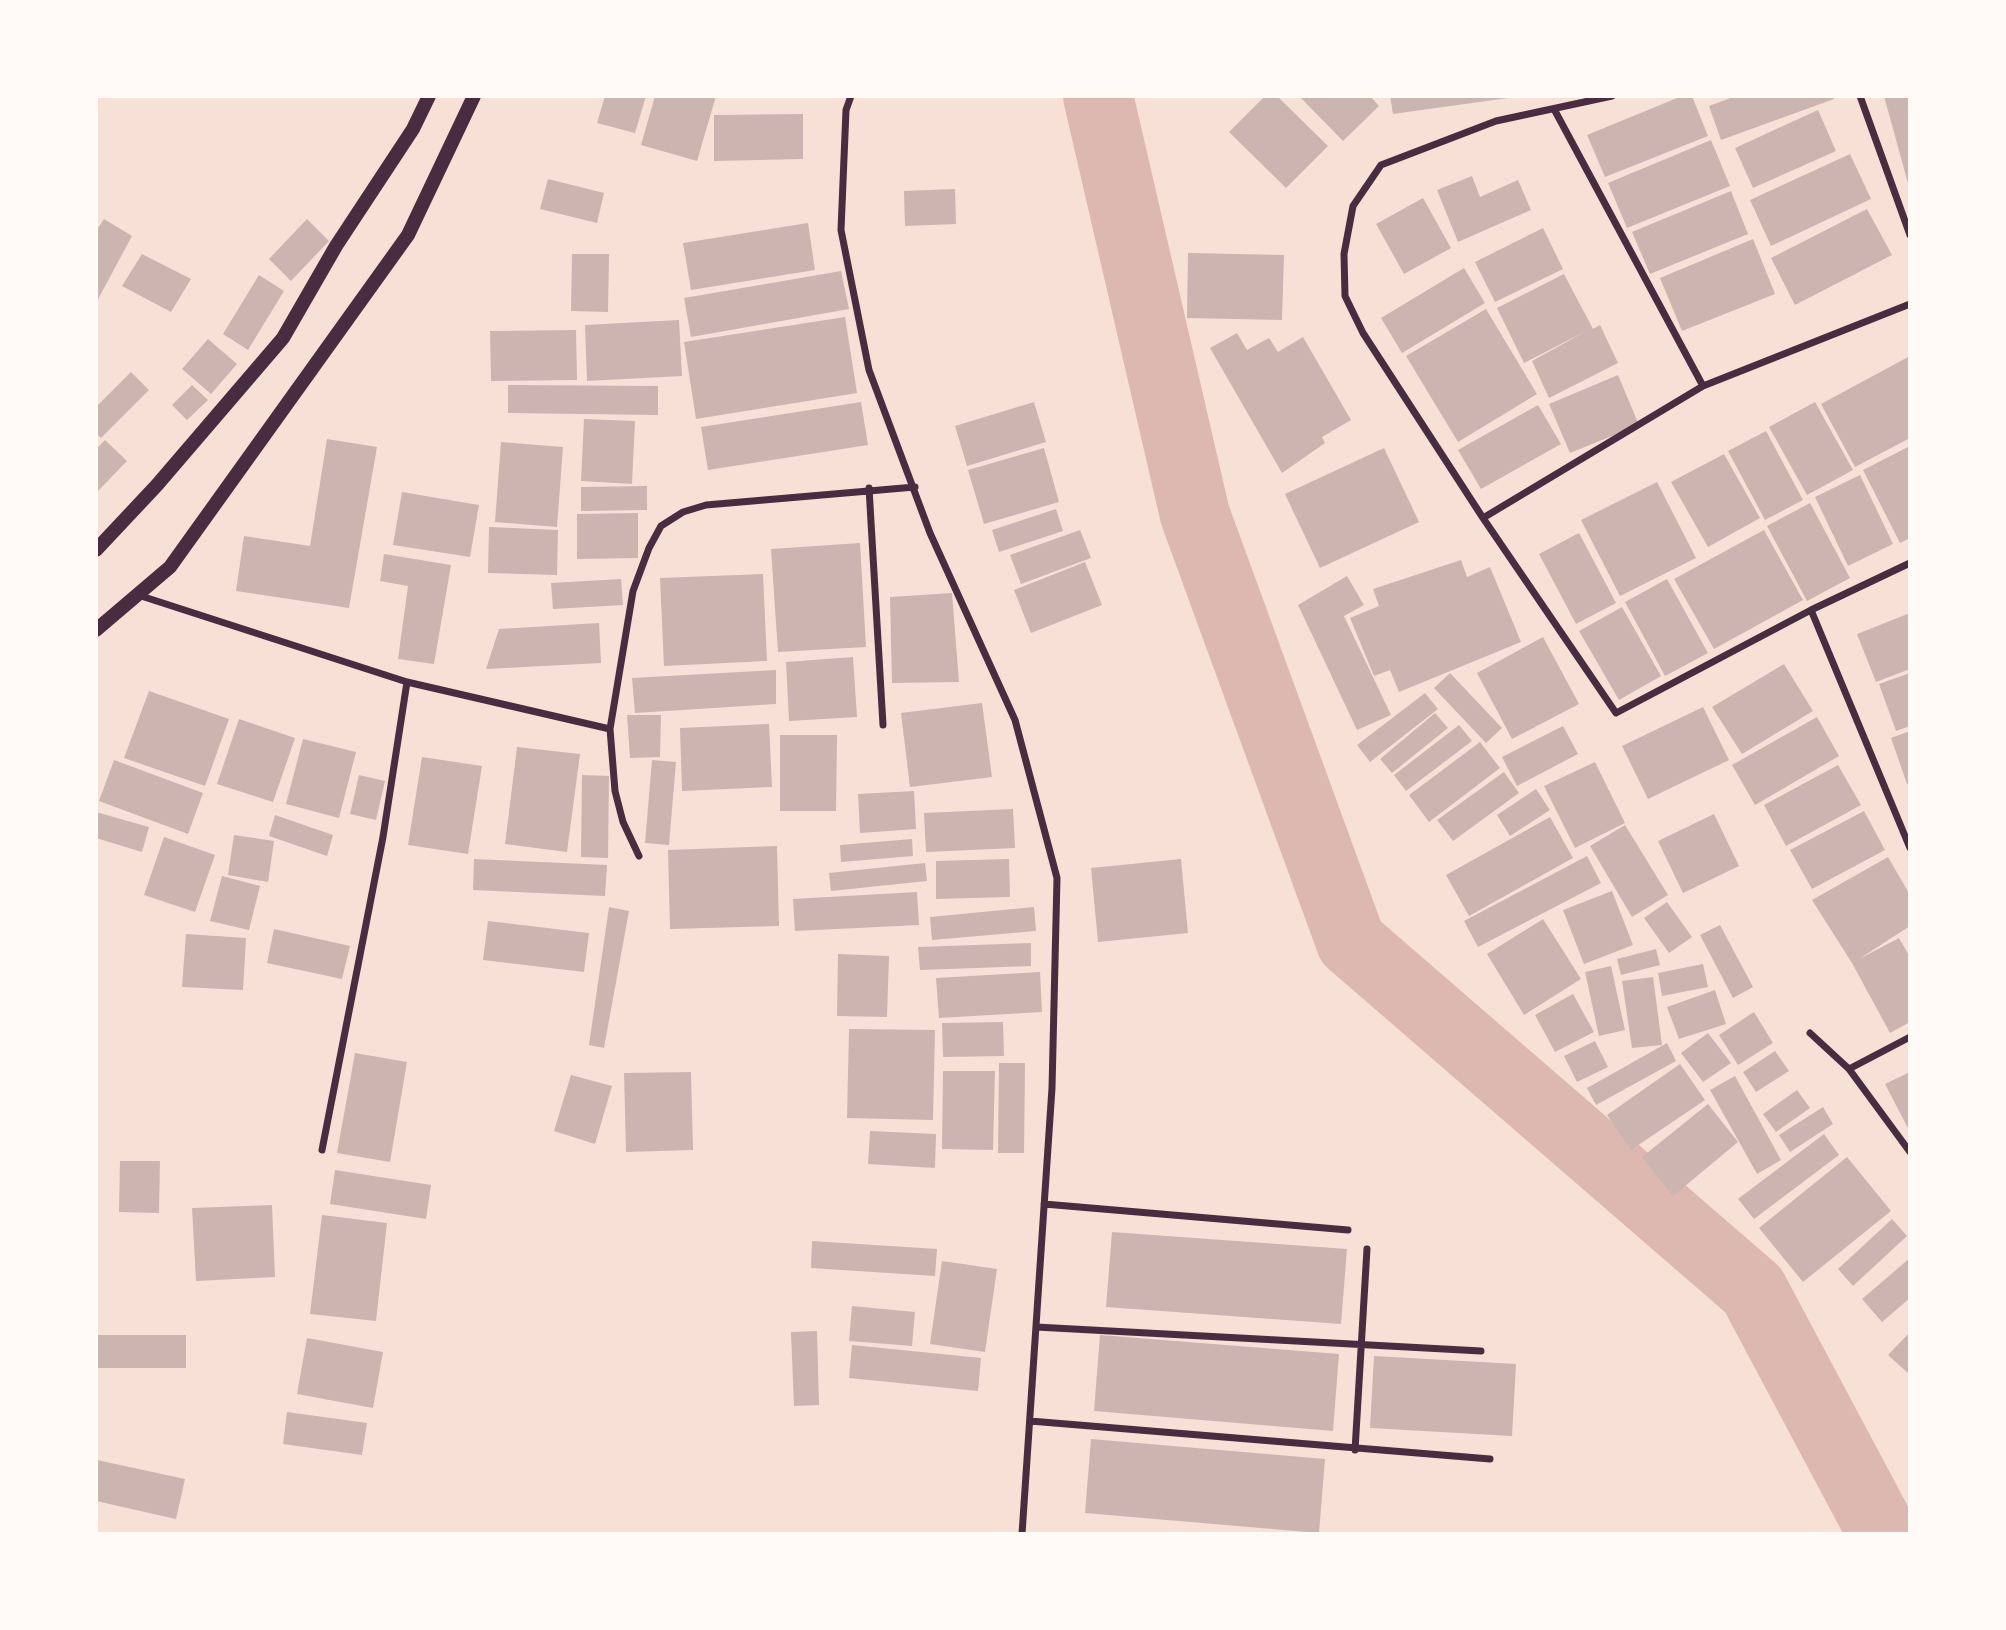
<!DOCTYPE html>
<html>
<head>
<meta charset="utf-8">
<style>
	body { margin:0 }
	#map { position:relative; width:2006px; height:1630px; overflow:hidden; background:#f7e1d7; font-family:"Space Grotesk",sans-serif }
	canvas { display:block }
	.frame { position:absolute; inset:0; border:98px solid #fffaf5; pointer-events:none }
</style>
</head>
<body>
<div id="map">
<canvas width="2006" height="1630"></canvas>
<div class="frame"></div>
</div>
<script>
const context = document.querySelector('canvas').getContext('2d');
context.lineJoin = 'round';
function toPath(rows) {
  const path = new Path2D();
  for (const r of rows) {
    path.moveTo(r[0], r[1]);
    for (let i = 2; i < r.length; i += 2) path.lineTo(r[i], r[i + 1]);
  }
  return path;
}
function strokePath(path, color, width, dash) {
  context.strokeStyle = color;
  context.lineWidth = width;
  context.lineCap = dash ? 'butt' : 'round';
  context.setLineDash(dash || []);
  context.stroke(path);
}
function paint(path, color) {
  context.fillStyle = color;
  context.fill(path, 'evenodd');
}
strokePath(toPath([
	[1098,96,1195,515,1351,942,1753,1290,1883,1534]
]), '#dcb8b0', 70);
paint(toPath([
	[605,96,646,96,635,133,597,123],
	[655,96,716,96,697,161,641,145],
	[1265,96,1277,96,1328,146,1286,188,1229,132],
	[1299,96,1370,96,1379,106,1343,141],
	[1390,96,1508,96,1508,98,1393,114],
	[1682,96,1692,96,1708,136,1605,177,1587,135],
	[1736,96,1833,96,1834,99,1721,140,1709,106],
	[1884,96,1910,96,1910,187,1909,187],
	[1818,110,1836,151,1753,188,1735,148],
	[803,114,803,159,714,161,714,115],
	[1711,140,1730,186,1627,228,1608,183],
	[1850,154,1871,199,1771,246,1750,200],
	[1472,176,1480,197,1518,180,1531,210,1458,242,1437,190],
	[548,179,604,193,597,223,540,209],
	[955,189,956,224,905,226,904,191],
	[1731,191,1748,234,1650,274,1632,232],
	[1423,198,1451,248,1404,274,1376,224],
	[1867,209,1892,255,1795,305,1771,258],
	[104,219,132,236,96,303,96,231],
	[307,219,329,241,291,281,269,259],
	[808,223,815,270,691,290,683,243],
	[1543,228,1563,269,1495,302,1475,262],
	[1753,239,1775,294,1682,331,1660,278],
	[1188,253,1284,255,1282,320,1187,318],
	[142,254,191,279,171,312,122,286],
	[572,254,609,254,608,312,571,311],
	[1464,268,1485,303,1402,353,1381,318],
	[841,271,849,309,691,337,684,298],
	[1564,274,1593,329,1600,325,1618,363,1549,398,1532,361,1588,330,1524,363,1497,308],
	[259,275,284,291,248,350,223,334],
	[1486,309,1537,394,1458,442,1406,356],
	[845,317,857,393,696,419,684,342],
	[679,320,682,376,587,381,585,325],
	[576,330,577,380,491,381,490,331],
	[1237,333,1247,350,1269,338,1278,352,1303,337,1351,420,1322,437,1325,443,1282,473,1210,348],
	[208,339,237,364,211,394,182,369],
	[1910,356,1910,438,1855,467,1821,404],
	[131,372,149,390,101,438,96,433,96,407],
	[1618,375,1639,425,1570,453,1549,404],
	[192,385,208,400,187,420,172,405],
	[508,385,658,386,658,415,508,413],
	[861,402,868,445,708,470,701,427],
	[1034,402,1046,442,967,466,955,426],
	[1815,402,1853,470,1807,495,1769,427],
	[1538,405,1561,444,1481,489,1458,450],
	[584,419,635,421,632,484,581,481],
	[1766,431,1803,500,1765,520,1728,451],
	[327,439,377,447,349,608,236,591,244,536,310,546],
	[105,440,127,461,96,493,96,449],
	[501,442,563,447,557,527,495,522],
	[1910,446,1910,538,1900,543,1863,470],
	[1044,448,1059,502,984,524,968,470],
	[1384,448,1419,522,1320,568,1285,494],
	[1724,454,1760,518,1708,547,1671,482],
	[1860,475,1893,544,1848,566,1815,497],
	[1657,482,1696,558,1620,596,1581,520],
	[647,486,647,510,581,511,581,487],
	[402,492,479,505,470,557,393,545],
	[1810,503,1850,578,1807,601,1767,526],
	[1056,509,1063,531,999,552,992,530],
	[638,513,638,558,577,559,577,514],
	[489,527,558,530,557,575,488,573],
	[1080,530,1091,558,1021,584,1010,555],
	[1764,530,1803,600,1714,649,1674,579],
	[1579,533,1616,603,1576,624,1539,554],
	[860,543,866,647,778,652,771,549],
	[384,554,451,565,434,664,398,659,408,586,380,581],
	[1461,560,1467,577,1490,567,1521,642,1399,692,1390,670,1374,676,1350,618,1379,606,1373,589],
	[1085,562,1102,605,1031,633,1014,590],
	[763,574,767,661,664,666,660,578],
	[1347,576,1364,605,1344,616,1391,715,1357,730,1298,605],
	[621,579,623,605,553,609,551,583],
	[1667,579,1708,653,1665,676,1625,602],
	[952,593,959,682,892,683,890,597],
	[1622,607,1661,676,1619,700,1579,631],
	[1910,613,1910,669,1876,682,1857,634],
	[599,623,601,663,486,669,499,629],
	[1543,637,1579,704,1512,739,1477,673],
	[853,657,857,717,789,721,786,662],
	[1784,664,1813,711,1742,754,1712,707],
	[776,670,776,704,635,713,632,678],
	[1450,673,1502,728,1486,743,1434,688],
	[1910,673,1910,726,1896,731,1879,684],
	[149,691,229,719,205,786,124,758],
	[1425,693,1438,709,1370,762,1357,745],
	[982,703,992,777,910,787,901,713],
	[1703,707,1729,760,1648,799,1622,746],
	[1435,713,1448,728,1392,773,1380,759],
	[627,715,661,715,660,757,630,758],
	[1817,717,1839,756,1755,805,1732,765],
	[239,719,295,738,273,802,217,784],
	[769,724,772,787,682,791,680,728],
	[1459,725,1472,741,1406,791,1394,775],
	[1563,726,1578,754,1517,786,1502,757],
	[1910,731,1910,783,1907,784,1891,738],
	[780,735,837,735,836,811,780,811],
	[303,739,356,752,339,818,286,804],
	[1480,742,1500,768,1429,822,1409,795],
	[517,747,580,754,567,852,505,844],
	[422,757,482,766,468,854,408,845],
	[114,760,203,793,188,834,99,801],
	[652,760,676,762,669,845,645,843],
	[1595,762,1625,823,1575,848,1544,786],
	[1838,765,1861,805,1786,846,1764,805],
	[1504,772,1519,793,1453,841,1437,820],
	[359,775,385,781,376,820,350,814],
	[582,775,609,776,608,858,581,857],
	[1536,789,1550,810,1510,836,1497,815],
	[914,791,916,829,860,833,858,794],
	[1013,809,1015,848,926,852,924,813],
	[1864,811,1885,850,1812,889,1790,850],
	[96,812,149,827,142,852,96,838],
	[1714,814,1739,866,1683,893,1658,841],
	[275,815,333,835,327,856,269,836],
	[1550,817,1573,858,1469,916,1446,875],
	[1625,825,1668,895,1632,917,1590,846],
	[234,835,274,841,268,882,228,875],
	[164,837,215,855,195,912,144,895],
	[912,839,913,856,841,862,840,845],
	[777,846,779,926,670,929,668,850],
	[1587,856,1601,883,1478,947,1464,921],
	[1888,857,1910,895,1910,926,1859,959,1899,938,1910,957,1910,1022,1890,1033,1852,963,1812,900],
	[474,859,607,865,605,896,473,890],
	[1009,859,1010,897,936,899,936,861],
	[1181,859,1188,933,1098,942,1091,868],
	[925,863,927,881,831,891,829,873],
	[222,876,260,886,249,930,210,921],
	[1612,891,1633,945,1584,964,1563,910],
	[917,892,919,925,795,931,793,899],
	[1667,902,1692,937,1669,953,1644,918],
	[609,907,629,911,604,1048,589,1045],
	[1034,907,1036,931,932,940,930,917],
	[1543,919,1581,979,1524,1015,1487,954],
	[488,921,589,933,584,972,483,960],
	[1720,925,1753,987,1733,998,1700,935],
	[274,929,350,946,342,979,267,963],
	[186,934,246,938,243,990,182,987],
	[1031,943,1031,966,920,970,918,947],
	[1656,949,1660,965,1621,975,1617,959],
	[838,954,889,956,887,1017,837,1016],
	[1703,964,1708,987,1662,996,1658,973],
	[1611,966,1625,1030,1599,1036,1585,972],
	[1040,972,1042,1012,939,1018,936,978],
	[1653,977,1662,1045,1632,1048,1622,981],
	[1715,990,1726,1024,1679,1039,1667,1007],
	[1573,994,1594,1032,1555,1052,1535,1015],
	[1754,1012,1773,1043,1738,1065,1719,1035],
	[1003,1022,1004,1056,943,1057,942,1023],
	[849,1029,935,1030,933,1120,847,1118],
	[1708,1033,1731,1063,1703,1082,1681,1053],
	[1595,1041,1608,1067,1577,1082,1564,1056],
	[1667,1043,1676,1061,1596,1105,1587,1088],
	[1775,1051,1789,1071,1756,1092,1743,1072],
	[355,1053,407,1062,390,1162,337,1153],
	[999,1063,1025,1063,1024,1153,998,1153],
	[1680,1064,1705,1100,1631,1150,1607,1115],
	[943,1071,995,1071,993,1150,942,1149],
	[691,1072,693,1150,626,1152,624,1073],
	[1910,1072,1910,1132,1885,1084],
	[571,1075,612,1086,595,1144,554,1131],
	[1735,1076,1781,1160,1757,1174,1710,1090],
	[1797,1090,1810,1108,1776,1132,1763,1114],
	[1708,1104,1738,1142,1673,1196,1642,1157],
	[1823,1107,1833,1124,1790,1152,1779,1135],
	[870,1131,936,1134,935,1168,868,1164],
	[1824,1134,1839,1155,1754,1219,1738,1199],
	[1847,1157,1891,1211,1803,1282,1759,1228],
	[120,1161,160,1161,159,1213,119,1212],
	[335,1170,431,1185,426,1219,330,1204],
	[272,1205,275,1277,196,1281,192,1208],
	[322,1215,387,1223,376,1321,310,1314],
	[1892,1219,1907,1236,1853,1286,1838,1269],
	[1112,1232,1347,1249,1341,1324,1106,1307],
	[812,1241,937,1249,935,1276,811,1268],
	[1910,1258,1910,1298,1882,1322,1862,1299],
	[942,1261,997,1269,985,1352,930,1344],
	[852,1306,915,1312,912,1346,849,1341],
	[817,1331,819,1405,794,1406,791,1332],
	[1910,1332,1910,1375,1888,1355],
	[96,1335,186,1335,186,1368,96,1368],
	[1100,1335,1339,1354,1333,1431,1094,1411],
	[307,1338,383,1352,373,1408,297,1394],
	[852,1345,981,1358,978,1391,849,1378],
	[1374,1356,1516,1364,1512,1436,1370,1428],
	[287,1412,367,1423,362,1455,283,1444],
	[1091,1439,1325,1459,1319,1533,1085,1513],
	[97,1460,185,1479,176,1519,96,1501]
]), '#ccb4b1');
strokePath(toPath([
	[851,96,846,110,841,230,869,370,930,533,1015,720,1057,878,1052,1088,1022,1534],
	[1612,96,1496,121,1381,165,1353,206,1344,254,1345,296,1363,333,1483,518,1616,713,1811,610,1910,563],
	[1860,96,1910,235],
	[1554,109,1703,386],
	[869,488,883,725],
	[1483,518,1703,386,1910,304],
	[138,595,407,682,610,729],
	[1811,610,1910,848],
	[639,856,623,822,615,791,610,729,633,591,649,548,661,526,683,512,706,505,915,487],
	[1810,1033,1849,1069,1910,1152],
	[1849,1069,1910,1037],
	[322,1150,383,837,407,682],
	[1044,1204,1348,1230],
	[1036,1327,1481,1351],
	[1030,1421,1490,1459],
	[1355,1450,1367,1249]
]), '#4a2c40', 7);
strokePath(toPath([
	[96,550,157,485,283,338,336,246,413,129,429,96],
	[96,630,170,567,408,235,474,96]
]), '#4a2c40', 14);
</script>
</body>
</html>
